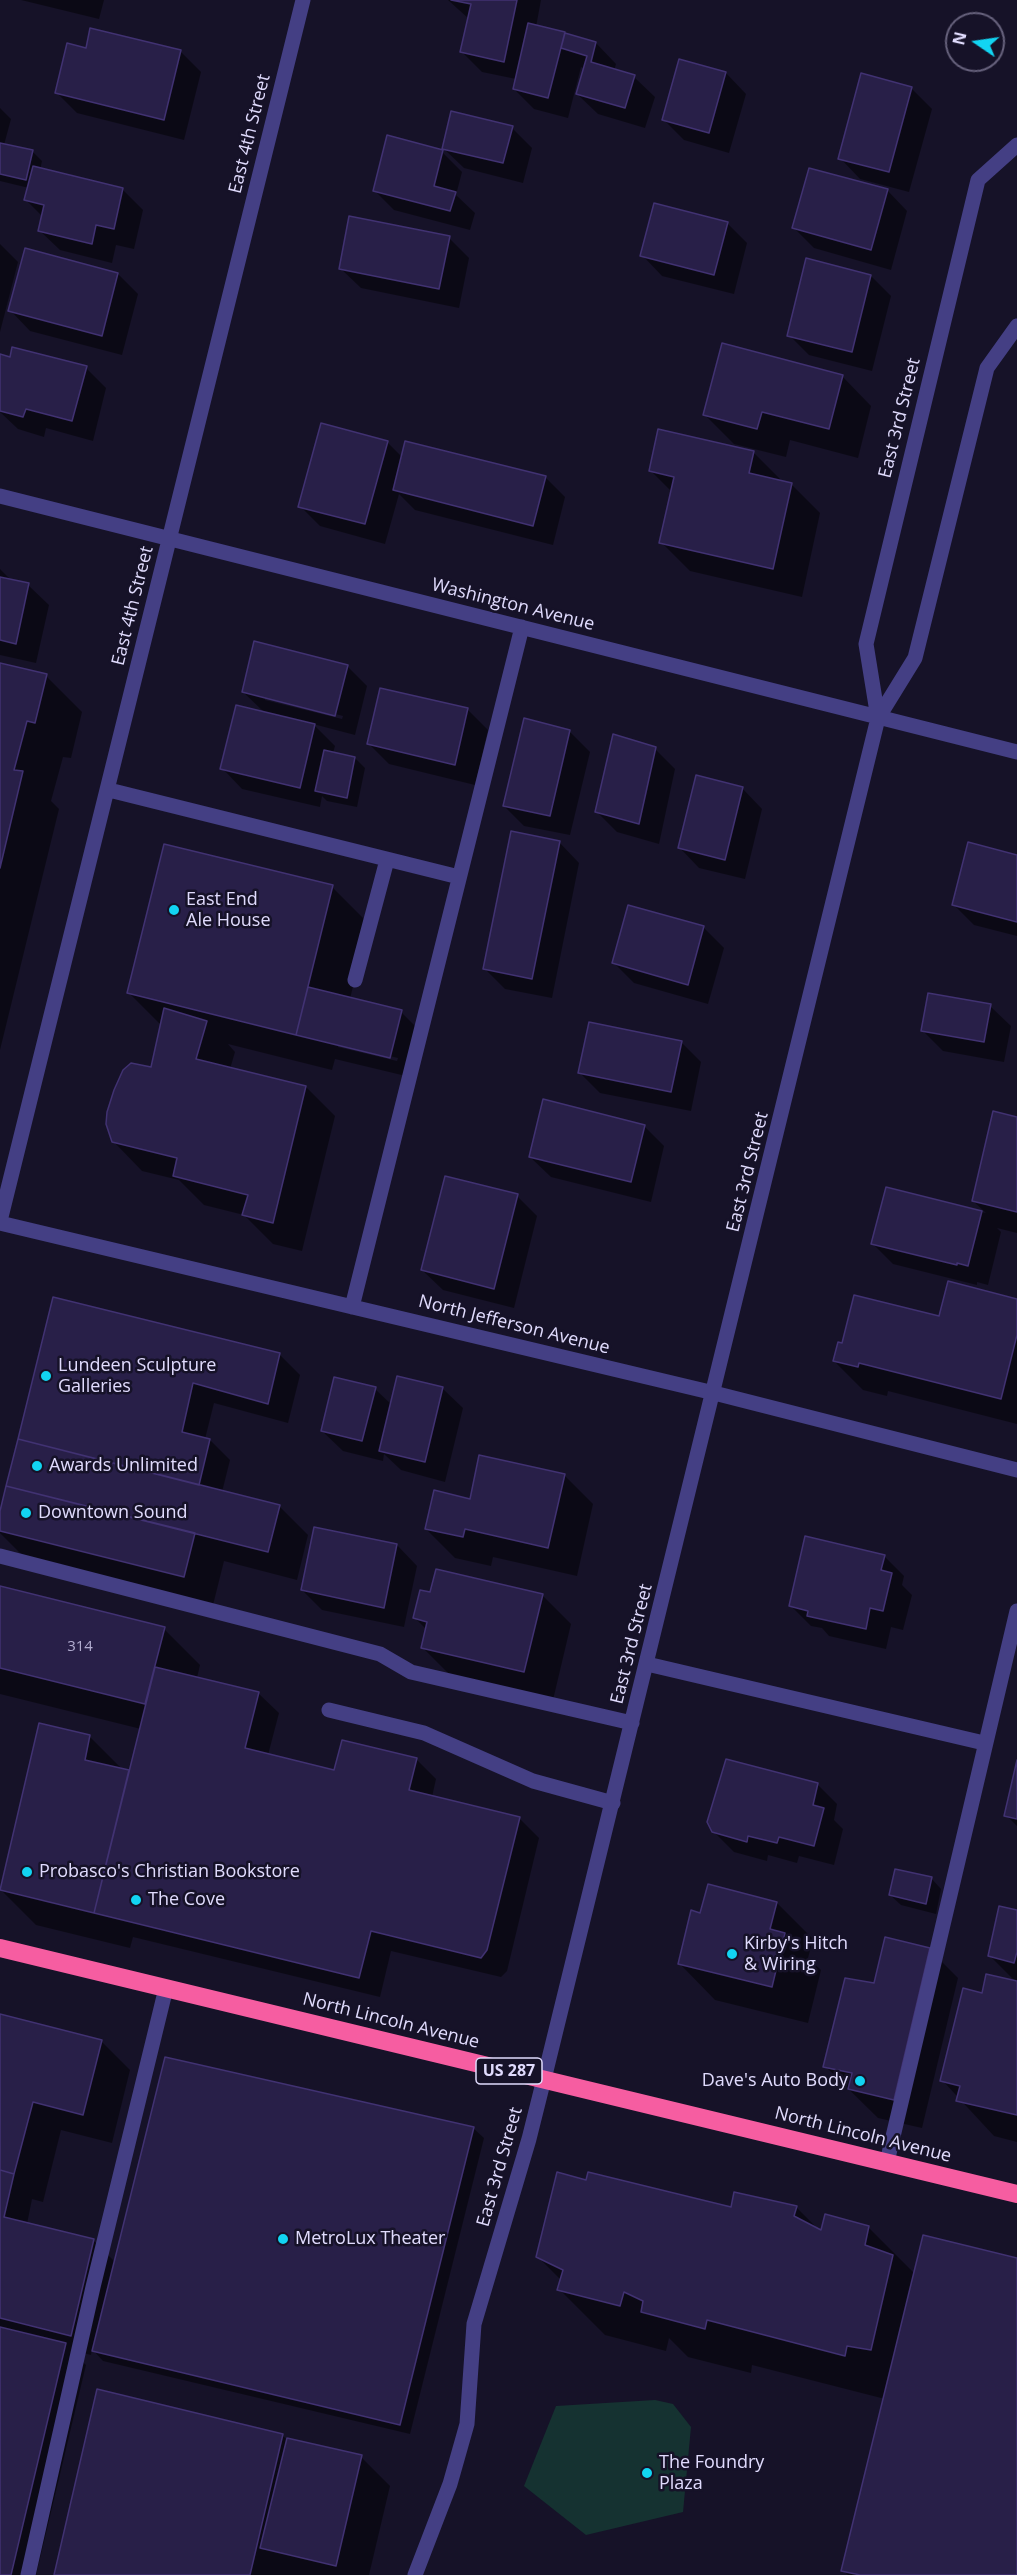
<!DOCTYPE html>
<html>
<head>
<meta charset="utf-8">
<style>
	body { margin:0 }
	#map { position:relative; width:1017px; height:2575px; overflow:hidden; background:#161228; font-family:"Open Sans",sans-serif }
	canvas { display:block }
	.north { position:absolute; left:945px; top:12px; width:60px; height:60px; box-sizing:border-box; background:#161228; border:2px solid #67627d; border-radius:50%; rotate:283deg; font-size:16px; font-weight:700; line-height:24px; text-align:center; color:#e0dbfd }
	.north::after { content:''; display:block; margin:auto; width:21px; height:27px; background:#12d4f2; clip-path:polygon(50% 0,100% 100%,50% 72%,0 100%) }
</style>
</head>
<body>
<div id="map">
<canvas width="1017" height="2575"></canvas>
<div class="north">N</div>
</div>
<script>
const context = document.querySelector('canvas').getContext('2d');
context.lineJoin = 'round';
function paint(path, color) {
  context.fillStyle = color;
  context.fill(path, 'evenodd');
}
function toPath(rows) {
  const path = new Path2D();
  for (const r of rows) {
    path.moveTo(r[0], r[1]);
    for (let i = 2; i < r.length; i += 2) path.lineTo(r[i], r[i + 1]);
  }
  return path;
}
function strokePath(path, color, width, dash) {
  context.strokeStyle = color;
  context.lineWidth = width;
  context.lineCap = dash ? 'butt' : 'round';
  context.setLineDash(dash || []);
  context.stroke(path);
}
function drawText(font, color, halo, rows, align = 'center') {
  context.font = font + ' "Open Sans",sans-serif';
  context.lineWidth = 5;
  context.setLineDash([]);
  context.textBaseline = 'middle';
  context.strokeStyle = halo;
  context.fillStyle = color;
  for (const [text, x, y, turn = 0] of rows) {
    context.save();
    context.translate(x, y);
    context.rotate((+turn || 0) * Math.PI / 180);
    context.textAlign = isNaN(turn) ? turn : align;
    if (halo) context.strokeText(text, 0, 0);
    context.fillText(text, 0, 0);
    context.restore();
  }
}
paint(toPath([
	[655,2400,673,2404,691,2427,683,2512,586,2535,524,2486,556,2406]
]), '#153231');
paint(toPath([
	[21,0,104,0,99,19],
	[448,0,541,0,536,27,596,43,616,64,614,71,634,77,655,97,645,128,598,114,577,94,585,69,581,67,568,118,534,109,514,89,516,79,482,72,462,52,469,19],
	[181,52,201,72,184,140,77,113,57,93],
	[726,73,746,94,729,153,684,140,664,120],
	[862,75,912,89,932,109,909,192,860,179,840,158],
	[0,108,11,119,4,145,32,151,42,161,40,170,123,190,143,210,134,249,116,245,112,263,60,250,39,230,43,217,26,200,29,188,0,181],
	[512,128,532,148,523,183,464,168,443,148],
	[442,152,462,172,456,195,475,213,470,230,394,210,374,190],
	[887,190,907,211,891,270,814,248,794,228],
	[727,223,747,243,734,294,662,276,642,255],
	[449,238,469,258,459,308,361,288,340,268],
	[0,244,18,262,0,332],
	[118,274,138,294,122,355,30,331,10,310],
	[871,276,891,296,872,371,809,355,789,335],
	[0,356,86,368,106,388,93,441,46,428,44,437,18,429,0,412],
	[842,376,871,406,858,458,790,440,786,457,734,444,705,415],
	[387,442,403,458,545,477,565,497,553,545,415,510,399,494,385,544,320,526,300,506],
	[753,452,782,481,791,484,820,513,802,597,690,571,661,542,672,492,650,470],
	[0,569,12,581,28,585,49,605,36,663,0,655],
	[0,665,46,676,82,712,71,758,63,757,51,801,59,809,0,1050],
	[347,666,367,686,355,735,313,724,335,746,333,753,355,758,365,768,357,807,327,801,322,796,320,807,242,789,222,768,265,713,243,692],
	[265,696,343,716,342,719,265,700],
	[467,709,488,730,475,785,389,764,369,744],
	[569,731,590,752,570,835,524,826,504,806],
	[655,749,675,769,659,844,617,832,596,811],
	[742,788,762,809,745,879,699,868,679,847],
	[559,842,579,863,552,998,505,989,485,969],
	[1017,856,1017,936,974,925,954,905],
	[332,887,368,923,350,999,401,1012,421,1032,410,1077,335,1059,332,1070,228,1044,235,1052,230,1069,306,1087,335,1116,302,1251,273,1244,244,1215,204,1205,179,1180,142,1171,113,1141,152,1069,162,1026,129,993],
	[338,1044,398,1058,397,1061,338,1047],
	[704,928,724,948,708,1004,634,983,614,963],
	[990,1006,1011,1026,1004,1062,943,1051,923,1031],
	[681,1042,701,1062,691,1111,600,1093,580,1073],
	[1017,1119,1017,1233,997,1228,1001,1232,988,1285,977,1282,977,1285,893,1264,873,1244,887,1189,986,1213,973,1201],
	[644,1126,664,1146,651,1202,551,1177,530,1157],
	[517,1196,537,1216,514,1308,443,1290,422,1270],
	[54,1299,279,1354,300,1375,288,1423,214,1403,205,1439,210,1440,230,1460,222,1492,279,1506,308,1535,297,1580,224,1561,213,1605,26,1559,0,1533,0,1517],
	[1017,1300,1017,1424,888,1391,887,1396,863,1390,834,1361,843,1345],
	[442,1388,463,1408,445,1482,401,1470,384,1454,383,1461,343,1451,322,1431,375,1389,392,1405],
	[564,1475,593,1504,577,1576,493,1557,491,1566,455,1558,426,1529,471,1501],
	[397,1545,417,1566,404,1627,322,1610,302,1590],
	[884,1556,904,1576,902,1585,912,1595,903,1630,891,1627,886,1649,829,1636,822,1628,811,1626,791,1606],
	[0,1588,164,1629,200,1665,197,1678,258,1693,279,1713,268,1755,336,1771,416,1759,436,1779,432,1797,519,1818,539,1838,507,1971,501,1977,391,1951,380,1997,133,1937,130,1948,36,1925,0,1889,40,1725,90,1737,123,1770,130,1774,141,1729,0,1694],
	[431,1594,542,1595,571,1624,553,1700,452,1677,423,1648,427,1630,415,1618],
	[1017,1767,1017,1826,1006,1815],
	[817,1784,837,1804,834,1820,843,1829,834,1865,799,1856,797,1863,768,1855,767,1861,734,1852,713,1831],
	[931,1878,941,1889,936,1914,901,1905,890,1895],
	[777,1903,813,1939,808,1958,821,1970,808,2023,715,2000,679,1963,701,1914],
	[1017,1912,1017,2142,994,2136,942,2080,983,1995,1017,1983,989,1955],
	[929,1949,958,1978,922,2128,878,2118,825,2066],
	[0,2016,101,2041,130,2070,112,2143,61,2130,43,2202,32,2199,27,2224,94,2241,115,2262,473,2128,484,2138,410,2434,103,2361,92,2349,91,2355,71,2350,86,2365,36,2575,0,2575],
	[588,2182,732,2209,796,2207,822,2233,868,2227,915,2274,1017,2260,1017,2575,848,2575,843,2570,885,2399,752,2365,751,2373,688,2357,669,2338,666,2351,605,2335,559,2289,562,2281,538,2257],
	[282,2435,286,2439,361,2457,390,2486,369,2575,55,2575]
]), '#0007');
const building = toPath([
	[451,0,517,0,504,62,460,52,471,4,451,0],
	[528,23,565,32,548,98,513,89,528,23],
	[90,28,181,50,164,120,55,93,67,43,86,48,90,28],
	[565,33,596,42,591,62,635,75,625,108,576,94,587,56,561,48,565,33],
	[679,59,726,72,709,133,662,120,679,59],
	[861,73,912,87,889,172,838,159,861,73],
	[451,111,513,126,503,163,442,149,451,111],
	[387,135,443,150,434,186,456,192,450,211,373,191,387,135],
	[0,143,33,150,26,180,0,174,0,143],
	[33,166,123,188,114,229,96,225,92,244,38,231,44,205,24,200,33,166],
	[809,168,888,189,871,250,792,228,809,168],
	[654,203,728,222,714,275,640,256,654,203],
	[349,216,450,236,439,289,339,269,349,216],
	[25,248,118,273,102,336,8,311,25,248],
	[806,258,871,275,852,352,787,336,806,258],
	[722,343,843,375,829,429,762,412,757,429,703,415,722,343],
	[12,347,87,366,72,421,26,409,23,417,0,411,0,354,10,357,12,347],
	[321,423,388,441,365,524,298,507,321,423],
	[658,429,754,451,749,473,792,483,773,569,659,543,674,477,649,471,658,429],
	[405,441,546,476,533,526,393,490,405,441],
	[0,577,29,583,16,644,0,640,0,577],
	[254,641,348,665,335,716,242,692,254,641],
	[0,663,47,674,35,723,27,721,14,770,23,771,0,868,0,663],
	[380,688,468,708,455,765,367,744,380,688],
	[236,705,315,724,300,788,220,769,236,705],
	[524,718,570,730,550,816,503,806,524,718],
	[613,734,656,747,639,824,595,812,613,734],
	[324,750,355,757,347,798,315,791,324,750],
	[696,775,743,787,725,860,678,848,696,775],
	[511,831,560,841,532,979,483,969,511,831],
	[968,842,1017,855,1017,922,952,905,968,842],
	[164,844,333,885,296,1035,127,993,164,844],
	[628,905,704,926,688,985,612,963,628,905],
	[308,987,402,1010,390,1058,296,1035,308,987],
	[928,993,991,1004,984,1042,921,1031,928,993],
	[164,1008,207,1021,196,1059,306,1086,273,1223,242,1215,248,1195,173,1176,177,1158,112,1142,106,1124,107,1112,114,1090,123,1070,131,1063,151,1067,164,1008],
	[589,1022,682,1041,671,1092,578,1073,589,1022],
	[543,1099,645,1125,631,1182,529,1157,543,1099],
	[993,1111,1017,1117,1017,1212,972,1201,993,1111],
	[445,1176,518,1194,494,1289,421,1270,445,1176],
	[886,1187,982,1211,968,1266,957,1263,957,1265,871,1244,886,1187],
	[948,1281,1017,1299,1017,1335,1001,1399,859,1363,858,1367,833,1361,838,1342,842,1343,854,1295,939,1316,948,1281],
	[53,1297,280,1353,268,1404,193,1383,182,1432,210,1439,199,1485,18,1439,53,1297],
	[397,1376,443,1387,425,1462,379,1451,397,1376],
	[334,1377,376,1387,362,1441,321,1431,334,1377],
	[18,1439,280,1505,268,1552,6,1486,18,1439],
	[479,1455,565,1474,548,1548,465,1529,463,1537,425,1529,434,1490,470,1499,479,1455],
	[6,1486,195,1533,184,1577,0,1531,0,1511,6,1486],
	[314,1527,397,1544,384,1608,301,1590,314,1527],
	[805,1536,885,1555,881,1570,892,1573,883,1611,870,1608,866,1629,807,1616,808,1611,789,1606,805,1536],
	[436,1569,543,1594,524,1672,421,1648,427,1622,413,1618,420,1590,430,1592,436,1569],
	[0,1586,165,1627,145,1704,0,1668,0,1586],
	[155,1667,259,1692,245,1748,334,1770,342,1740,417,1758,409,1790,520,1817,487,1950,481,1958,371,1931,359,1978,94,1913,155,1667],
	[39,1723,90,1735,85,1760,129,1770,94,1913,0,1890,39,1723],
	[726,1759,818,1783,813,1805,824,1808,814,1846,779,1837,777,1843,748,1836,747,1842,712,1832,707,1822,726,1759],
	[1017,1760,1017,1819,1004,1816,1017,1760],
	[895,1869,932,1877,926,1904,889,1895,895,1869],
	[708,1884,777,1902,770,1929,785,1933,772,1987,678,1964,691,1910,700,1913,708,1884],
	[999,1906,1017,1910,1017,1952,1014,1963,988,1956,999,1906],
	[885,1937,930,1948,894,2100,848,2089,852,2073,823,2067,845,1978,874,1983,885,1937],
	[986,1974,1017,1981,1017,2115,956,2101,960,2086,940,2081,963,1988,982,1993,986,1974],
	[0,2014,102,2040,83,2115,33,2102,14,2174,0,2170,0,2014],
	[165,2057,474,2127,400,2425,92,2351,165,2057],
	[0,2170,14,2174,4,2217,94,2239,71,2336,0,2318,0,2170],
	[557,2172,586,2180,588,2172,731,2207,734,2192,797,2206,794,2216,821,2230,825,2214,869,2226,865,2245,893,2255,871,2350,847,2346,845,2356,707,2320,705,2329,641,2312,643,2301,624,2292,620,2306,557,2290,563,2270,536,2257,557,2172],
	[923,2235,1017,2258,1017,2575,860,2575,841,2571,923,2235],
	[0,2327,66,2343,11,2575,0,2575,0,2327],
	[97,2389,283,2434,250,2575,54,2575,97,2389],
	[287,2438,362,2455,336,2566,260,2548,287,2438]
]);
paint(building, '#281f48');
strokePath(building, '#413272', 1.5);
strokePath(toPath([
	[0,496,1017,752],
	[878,718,866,644,978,180,1017,145],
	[109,790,459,877],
	[355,980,387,860],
	[0,1221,303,0],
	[0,1223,714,1393,1017,1470],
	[352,1307,522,627],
	[0,1556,380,1654,411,1672,632,1723],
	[647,1664,984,1743],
	[329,1710,424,1733,533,1781,613,1803],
	[887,2162,1017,1611],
	[28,2575,93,2287,166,1988],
	[415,2575,450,2484,467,2424,474,2324,529,2139,544,2079,878,718,915,658,987,368,1017,326]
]), '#443f84', 15);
strokePath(toPath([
	[0,1948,1017,2194]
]), '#f65da1', 18);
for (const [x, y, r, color] of [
	[174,910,6,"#12d4f2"],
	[46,1376,6,"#12d4f2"],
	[37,1466,6,"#12d4f2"],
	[26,1513,6,"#12d4f2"],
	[27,1872,6,"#12d4f2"],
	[136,1900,6,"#12d4f2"],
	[732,1954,6,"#12d4f2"],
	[860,2081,6,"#12d4f2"],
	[283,2239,6,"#12d4f2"],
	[647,2473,6,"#12d4f2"]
]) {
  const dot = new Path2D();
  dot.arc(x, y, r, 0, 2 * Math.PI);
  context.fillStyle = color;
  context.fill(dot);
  strokePath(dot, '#161228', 2);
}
drawText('15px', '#b2acd0', null, [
	["314",80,1647]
]);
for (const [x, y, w] of [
	[509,2071,66]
]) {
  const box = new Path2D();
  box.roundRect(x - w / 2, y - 13, w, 26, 4.5);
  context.fillStyle = '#161228';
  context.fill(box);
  strokePath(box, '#e0dbfd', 1.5);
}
drawText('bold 16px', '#e0dbfd', null, [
	["US 287",509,2071]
]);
drawText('18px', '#e0dbfd', '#161228', [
	["East 4th Street",250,134,-76],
	["East 3rd Street",900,418,-76],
	["Washington Avenue",513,605,14],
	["East 4th Street",133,606,-76],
	["East 3rd Street",748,1172,-76],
	["North Jefferson Avenue",514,1325,14],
	["East 3rd Street",632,1644,-76],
	["North Lincoln Avenue",391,2021,14],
	["North Lincoln Avenue",863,2135,14],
	["East 3rd Street",500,2167,-74]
]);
drawText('18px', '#e0dbfd', '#161228', [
	["East End",186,900],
	["Ale House",186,921],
	["Lundeen Sculpture",58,1366],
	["Galleries",58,1387],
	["Awards Unlimited",49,1466],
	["Downtown Sound",38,1513],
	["Probasco's Christian Bookstore",39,1872],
	["The Cove",148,1900],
	["Kirby's Hitch",744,1944],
	["& Wiring",744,1965],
	["Dave's Auto Body",848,2081,"right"],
	["MetroLux Theater",295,2239],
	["The Foundry",659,2463],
	["Plaza",659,2484]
], 'left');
</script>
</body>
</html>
